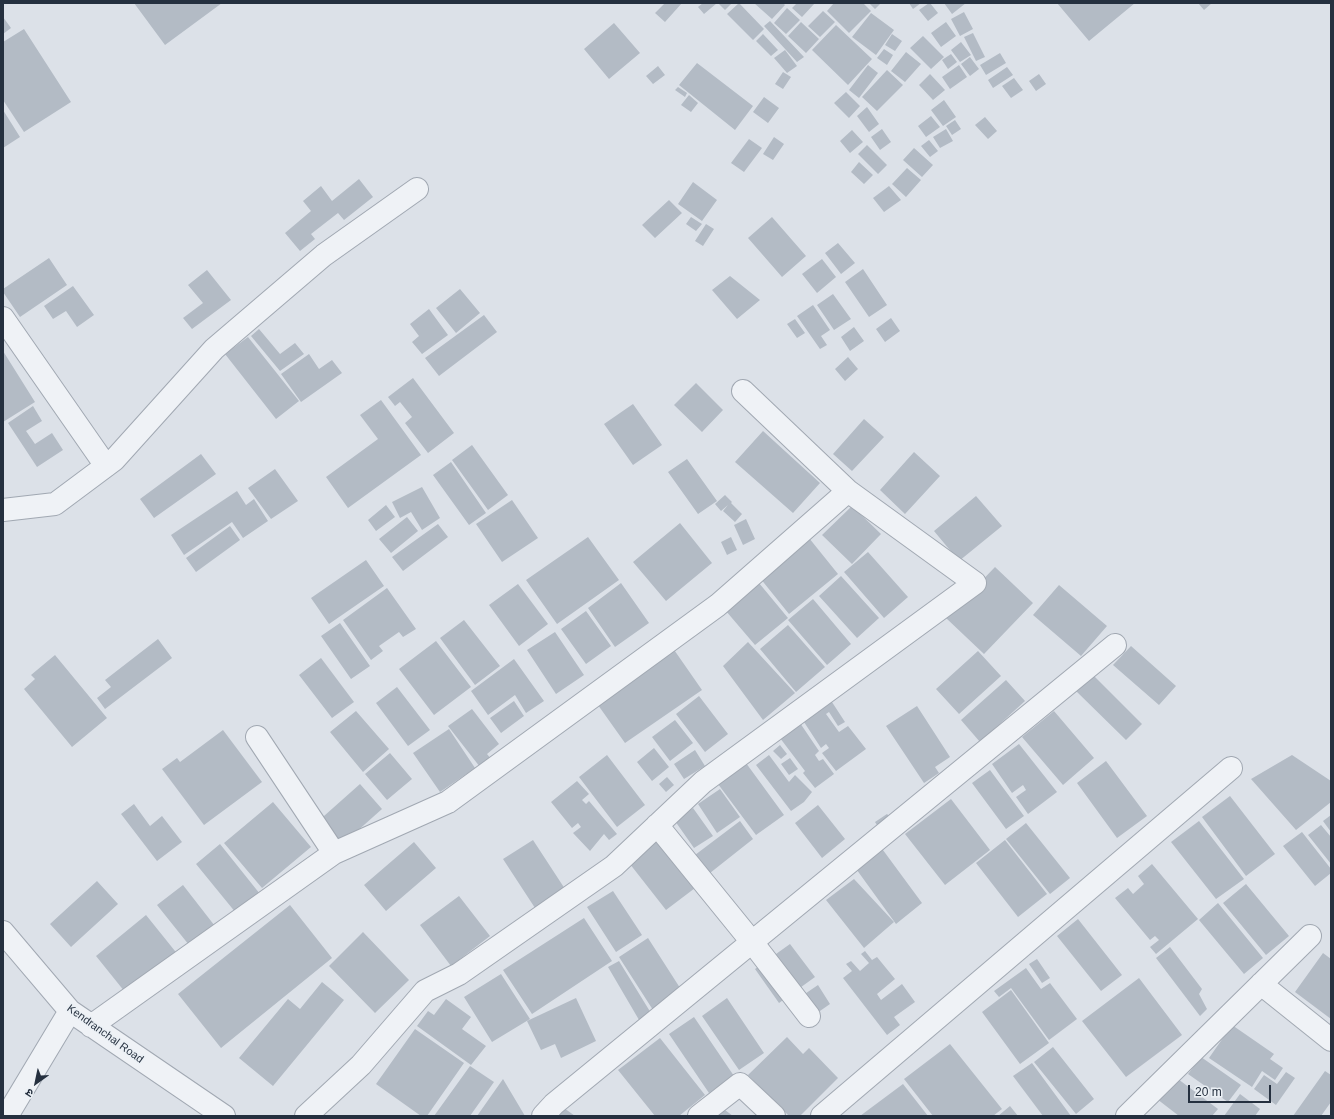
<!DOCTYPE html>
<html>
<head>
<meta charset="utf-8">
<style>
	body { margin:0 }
	#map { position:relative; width:1334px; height:1119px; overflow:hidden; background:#dce1e8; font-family:Arial,"Noto Sans Devanagari",sans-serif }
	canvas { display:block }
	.frame { position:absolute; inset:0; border:4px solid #25303f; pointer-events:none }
	.north { position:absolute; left:16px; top:1063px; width:40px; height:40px; -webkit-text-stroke:3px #ebf0f5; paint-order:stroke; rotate:213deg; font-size:11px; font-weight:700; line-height:16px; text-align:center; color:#25303f }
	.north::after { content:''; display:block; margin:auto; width:14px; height:18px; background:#25303f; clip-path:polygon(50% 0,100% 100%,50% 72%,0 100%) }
	.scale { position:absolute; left:1188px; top:1085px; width:83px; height:18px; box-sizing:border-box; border:2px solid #25303f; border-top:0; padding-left:5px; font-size:12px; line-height:14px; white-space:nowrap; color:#25303f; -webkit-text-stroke:3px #ebf0f5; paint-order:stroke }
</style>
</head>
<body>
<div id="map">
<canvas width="1334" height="1119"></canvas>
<div class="frame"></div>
<div class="north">उ</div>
<div class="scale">20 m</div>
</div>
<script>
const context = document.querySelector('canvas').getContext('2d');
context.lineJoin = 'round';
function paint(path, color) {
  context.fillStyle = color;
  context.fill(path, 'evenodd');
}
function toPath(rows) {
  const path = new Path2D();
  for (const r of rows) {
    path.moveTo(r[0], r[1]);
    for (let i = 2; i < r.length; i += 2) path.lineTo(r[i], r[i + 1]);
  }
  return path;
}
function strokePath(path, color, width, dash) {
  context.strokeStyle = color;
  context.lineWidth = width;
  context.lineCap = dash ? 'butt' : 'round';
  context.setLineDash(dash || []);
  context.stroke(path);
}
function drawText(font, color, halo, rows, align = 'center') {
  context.font = font + ' Arial,sans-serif';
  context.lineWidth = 3;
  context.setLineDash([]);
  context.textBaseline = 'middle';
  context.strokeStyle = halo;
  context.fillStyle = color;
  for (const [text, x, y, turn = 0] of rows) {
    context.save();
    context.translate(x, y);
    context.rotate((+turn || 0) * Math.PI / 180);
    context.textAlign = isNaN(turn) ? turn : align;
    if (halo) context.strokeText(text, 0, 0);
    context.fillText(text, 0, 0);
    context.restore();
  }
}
paint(toPath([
	[134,3,222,3,165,45],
	[665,3,682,3,665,22,655,13],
	[703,3,717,3,704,14,698,7],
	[718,3,732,3,725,10],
	[739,3,764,29,753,40,727,14],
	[754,3,783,3,785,5,772,19],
	[797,3,815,3,802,17,792,8],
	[834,3,863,3,871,11,849,33,827,11],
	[869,3,881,3,875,9],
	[909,3,921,3,913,9],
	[929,3,930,3,938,13,928,21,919,10],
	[944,3,966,3,952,14],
	[1057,3,1135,3,1089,41],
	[1198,3,1212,3,1204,10],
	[787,8,800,20,786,34,774,23],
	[823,11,835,22,820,37,808,26],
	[964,12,973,29,960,36,951,19],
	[871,13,894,30,876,55,852,37],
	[3,17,11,28,3,34],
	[770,21,804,57,797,62,764,26],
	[801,22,819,39,806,53,788,36],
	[946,22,956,36,941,47,931,33],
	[614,23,640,53,609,79,584,49],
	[836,25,872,59,848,85,812,50],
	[24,29,71,102,24,132,3,100,3,42],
	[973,33,985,57,976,61,964,37],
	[763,34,778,50,771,56,756,41],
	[892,34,902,41,895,51,885,45],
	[923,36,944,57,931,69,910,48],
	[961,42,971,55,960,62,951,50],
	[884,49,893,55,887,65,877,58],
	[785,50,797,66,787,73,774,58],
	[906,52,921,64,905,82,891,71],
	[1000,53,1006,63,986,75,980,65],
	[951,54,957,62,948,69,942,60],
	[970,57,979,69,970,76,961,64],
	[697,63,753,106,735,130,679,85],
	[868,65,878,73,859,98,849,90],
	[959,65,967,77,950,89,942,77],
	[658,66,665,75,653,84,646,76],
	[1007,67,1013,75,993,88,988,80],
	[887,70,903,85,877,111,862,97],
	[783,72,791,77,783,89,775,84],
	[930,74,945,90,933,100,919,85],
	[1039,74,1046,84,1036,91,1029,81],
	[1014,78,1023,90,1011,98,1002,86],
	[678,87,687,93,685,97,675,90],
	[846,92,860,106,849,118,834,103],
	[689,95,698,103,691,112,681,105],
	[764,97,779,108,768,123,753,112],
	[944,100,956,117,943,126,931,110],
	[867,107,879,124,869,132,857,116],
	[3,110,20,137,3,148],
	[931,116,940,127,926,137,918,126],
	[985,117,997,131,988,139,975,125],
	[955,120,961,129,952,135,946,126],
	[882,129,891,142,880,150,871,137],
	[946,129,953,141,940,148,933,137],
	[852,130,863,142,850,153,840,141],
	[774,137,784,144,773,160,763,154],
	[749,139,762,148,744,172,731,163],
	[929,140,938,151,930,157,921,146],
	[867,145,887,165,878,174,858,154],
	[914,148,933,165,922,177,903,160],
	[859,162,873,175,864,184,851,172],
	[907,168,921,180,906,197,892,184],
	[359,179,373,197,344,220,338,213,311,234,315,239,300,251,285,233,311,211,303,201,321,186,332,201],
	[693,182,717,200,702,221,678,204],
	[889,186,901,200,884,212,873,198],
	[669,200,682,213,655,238,642,225],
	[691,217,702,224,696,231,686,224],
	[772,217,806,256,782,277,748,238],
	[706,224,714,229,703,246,695,241],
	[838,243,855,263,841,274,825,253],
	[49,258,67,285,20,317,3,292,3,289],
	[822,259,836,277,817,293,802,274],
	[863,269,887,305,869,317,845,282],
	[207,270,231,300,192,329,183,318,203,303,188,285],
	[730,276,760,300,737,319,712,290],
	[73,286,94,315,77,327,66,311,53,319,44,306],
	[460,289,480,313,456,333,436,308],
	[833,294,851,319,834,330,817,305],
	[813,305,830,330,821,336,827,345,820,349,797,316],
	[429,309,448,335,422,354,412,342,419,336,410,324],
	[484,315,497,332,439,376,425,358],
	[891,318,900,331,885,342,876,329],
	[795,319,805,333,797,338,787,324],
	[854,327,864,341,850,351,841,337],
	[259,329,280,354,295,343,304,354,280,371,251,336],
	[248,337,299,401,276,419,225,354],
	[3,351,35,402,3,422],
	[309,354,319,369,332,360,342,373,301,402,281,374],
	[848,357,858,369,845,381,835,369],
	[413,378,454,433,428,453,405,423,412,417,400,402,395,406,388,397],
	[696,383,723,410,702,432,674,405],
	[381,400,421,455,348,508,326,477,378,439,360,415],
	[633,404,662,445,633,465,604,424],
	[33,406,42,421,26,431,35,444,52,433,63,450,37,467,8,423],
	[864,419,884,437,852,471,833,454],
	[763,431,820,483,793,513,735,462],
	[472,445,508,495,488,510,452,460],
	[914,452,940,476,905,514,880,490],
	[201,454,216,474,154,518,140,499],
	[687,459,717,501,698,514,668,472],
	[451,462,486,513,469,525,433,475],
	[275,469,298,501,271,519,248,488],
	[422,487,440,518,422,530,411,512,400,518,392,502],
	[237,491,246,505,254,499,268,521,243,538,232,522,184,555,171,535],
	[725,495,732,502,731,503,742,514,735,522,723,511,728,505,721,511,715,504],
	[976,496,1002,526,959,561,934,531],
	[512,500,538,538,502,562,476,524],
	[386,505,395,517,376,531,368,520],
	[852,506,881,534,852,564,822,535],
	[407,517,418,531,391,553,379,539],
	[746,519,755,539,743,545,734,525],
	[680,523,712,563,666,601,633,562],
	[438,524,448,537,403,571,392,557],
	[230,526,240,540,196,572,186,558],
	[588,537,619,580,557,624,526,580],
	[731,537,737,550,727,555,721,542],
	[809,538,838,574,789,614,760,578],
	[868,552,908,597,884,618,844,572],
	[366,560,384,586,329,624,311,598],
	[995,567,1033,603,984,654,946,618],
	[841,576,879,618,857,638,819,596],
	[754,577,788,618,755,645,720,604],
	[621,583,649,623,615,647,588,608],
	[518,584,548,624,519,646,489,605],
	[1059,585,1107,626,1081,656,1033,615],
	[387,588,416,629,403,637,399,632,379,646,383,651,371,660,343,620],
	[813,599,851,644,827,665,788,620],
	[586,611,611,646,586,664,561,629],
	[464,620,500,666,475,685,440,638],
	[340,623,370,666,351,679,321,636],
	[788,625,825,667,796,692,760,649],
	[555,632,584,675,556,694,527,650],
	[158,639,172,658,105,709,97,698,111,687,105,680],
	[436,641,471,687,434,715,399,669],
	[748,642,795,693,763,720,723,666],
	[670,644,702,690,625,743,593,698],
	[1131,646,1176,686,1159,705,1113,665],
	[978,651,1001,676,959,714,936,689],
	[55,655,107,718,72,747,24,689,35,679,31,675],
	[321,658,354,702,332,718,299,675],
	[514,659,544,701,526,713,515,695,488,715,471,691],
	[1092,674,1142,724,1126,740,1076,691],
	[1006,680,1025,701,980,742,961,720],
	[397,687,430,730,408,746,376,703],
	[699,696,728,734,705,752,676,714],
	[830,699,845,722,838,726,829,712,826,714,839,732,848,726,866,749,836,771,822,753,829,748,826,744,821,748,804,722,818,712,816,709],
	[514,701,524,716,501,733,490,718],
	[917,706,950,757,935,767,939,773,924,783,886,726],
	[472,709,499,744,487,754,491,759,480,767,448,726],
	[356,711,389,749,363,772,330,732],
	[1054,711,1094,758,1063,785,1022,737],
	[675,720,693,743,670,761,652,737],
	[800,723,819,751,815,755,819,761,823,759,834,774,815,788,803,773,805,771,780,738],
	[449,729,475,768,440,792,413,753],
	[223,730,262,782,204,825,162,769,177,758,180,762],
	[1019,744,1057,792,1028,814,1016,797,1026,790,1023,785,1012,793,992,764],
	[780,745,787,754,781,759,773,751],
	[654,748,669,767,652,781,637,762],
	[695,750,705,766,684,779,674,764],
	[390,753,412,779,387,800,365,774],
	[607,755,645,805,617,827,579,777],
	[769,755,789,782,795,775,812,792,804,802,791,811,756,765],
	[1292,755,1331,781,1331,802,1296,830,1251,779],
	[790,758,798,769,789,775,781,764],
	[1106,761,1147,816,1117,838,1077,783],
	[746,763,784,815,756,835,718,784],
	[990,770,1024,816,1006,829,972,783],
	[667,777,674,785,666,792,659,784],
	[577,781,589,794,582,800,586,804,589,801,617,834,609,840,604,834,590,851,573,833,581,827,578,823,572,828,551,802],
	[360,784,382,809,337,849,315,824],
	[720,789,740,817,717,833,698,804],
	[1230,796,1275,854,1246,876,1202,817],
	[951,799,990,850,945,885,905,834],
	[273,802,311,847,262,888,224,843],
	[134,804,150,826,162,816,182,842,157,861,121,814],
	[818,805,845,839,822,858,795,823],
	[693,808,713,836,694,848,675,821],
	[887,814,892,819,879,828,875,822],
	[1331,815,1331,832,1323,821],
	[740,821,753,839,710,873,695,855],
	[1199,821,1244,879,1216,899,1171,842],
	[1026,823,1070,878,1050,894,1006,839],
	[1321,825,1331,837,1331,864,1308,835],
	[1302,832,1331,869,1331,873,1315,886,1283,846],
	[659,833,699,885,666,910,626,859],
	[533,840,565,889,535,908,503,859],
	[1005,840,1047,894,1018,917,976,863],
	[414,842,436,868,386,911,364,885],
	[220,844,260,894,236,913,196,864],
	[880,846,922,903,896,924,854,866],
	[1152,864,1198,919,1156,954,1150,947,1159,940,1155,936,1150,940,1115,898,1128,888,1133,894,1144,884,1138,876],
	[854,879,894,922,864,948,826,900],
	[97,881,118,904,71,947,50,924],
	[1246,884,1289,936,1266,955,1223,903],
	[183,885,218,930,193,950,157,905],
	[613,891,642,935,616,952,587,907],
	[459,896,490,936,451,966,420,925],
	[1218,903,1263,958,1244,974,1199,920],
	[290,905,332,958,221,1048,178,994],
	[146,915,179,956,129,997,96,956],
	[584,918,612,961,532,1014,503,970],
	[1078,919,1122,975,1101,991,1057,936],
	[363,932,409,980,375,1013,329,966],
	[648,938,682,991,653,1010,619,957],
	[790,944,815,977,779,1003,755,969],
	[1170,947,1202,989,1199,994,1207,1009,1200,1016,1156,958],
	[865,951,872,960,877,957,895,979,877,994,881,1000,902,984,915,1002,894,1017,900,1025,887,1035,843,978,852,971,846,964,851,961,860,971,869,963,861,954],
	[1323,953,1331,959,1331,1019,1295,992],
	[1037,959,1050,978,1042,983,1029,964],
	[619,961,654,1018,642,1025,608,967],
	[1026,968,1041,989,1050,983,1077,1019,1049,1040,1011,988,999,997,994,991],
	[501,974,530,1019,492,1042,464,997],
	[1139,978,1182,1035,1126,1077,1082,1021],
	[322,982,344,1000,273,1086,239,1058,288,999,300,1009],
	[818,985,830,1004,807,1020,793,1002],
	[1011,990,1049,1043,1020,1064,982,1012],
	[576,998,596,1041,561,1058,555,1044,541,1050,527,1021],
	[727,998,764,1053,739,1070,702,1016],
	[446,999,471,1017,462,1029,486,1046,471,1065,417,1026,428,1011,434,1015],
	[694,1017,734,1076,709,1093,669,1034],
	[1232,1025,1274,1054,1270,1059,1283,1068,1275,1080,1262,1071,1252,1087,1209,1058],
	[415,1029,464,1063,427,1116,421,1116,376,1084],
	[787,1037,803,1054,809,1048,838,1078,800,1116,789,1116,748,1075],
	[660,1038,705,1095,679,1116,655,1116,618,1070],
	[950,1044,1002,1109,993,1116,933,1116,904,1079],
	[1053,1047,1094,1099,1076,1114,1034,1062],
	[1201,1057,1241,1085,1228,1102,1188,1074],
	[1032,1063,1071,1116,1043,1116,1013,1076],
	[470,1066,494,1082,470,1116,434,1116],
	[1325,1071,1331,1075,1331,1102,1321,1116,1293,1116],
	[1286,1072,1295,1078,1276,1105,1254,1089,1264,1075,1277,1084],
	[1174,1076,1218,1109,1212,1116,1179,1116,1157,1099],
	[503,1079,525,1116,477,1116],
	[903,1084,928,1116,860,1116],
	[1240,1094,1260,1109,1255,1116,1224,1116],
	[1010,1106,1018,1116,998,1116],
	[721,1107,733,1116,715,1116],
	[564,1108,575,1116,559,1116]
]), '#b3bbc5');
const minor = toPath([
	[3,318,106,466],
	[3,510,55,504,114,460,214,349,324,255,417,189],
	[257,737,334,853],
	[657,825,752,942,809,1016],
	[3,932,70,1011,224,1116],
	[1261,984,1331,1040],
	[91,1026,334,853,448,802,718,605,848,491],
	[7,1116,70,1011],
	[306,1116,361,1065,425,991,459,974,614,866,703,782,975,583,848,491,743,391],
	[543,1116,554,1104,1115,645],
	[699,1116,740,1084,774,1116],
	[822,1116,1231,768],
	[1127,1116,1310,936]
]);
strokePath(minor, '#a1a8b2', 24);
strokePath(minor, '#eff2f6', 22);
drawText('11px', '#25303f', '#ebf0f5', [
	["Kendranchal Road",105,1034,36]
]);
</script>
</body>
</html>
